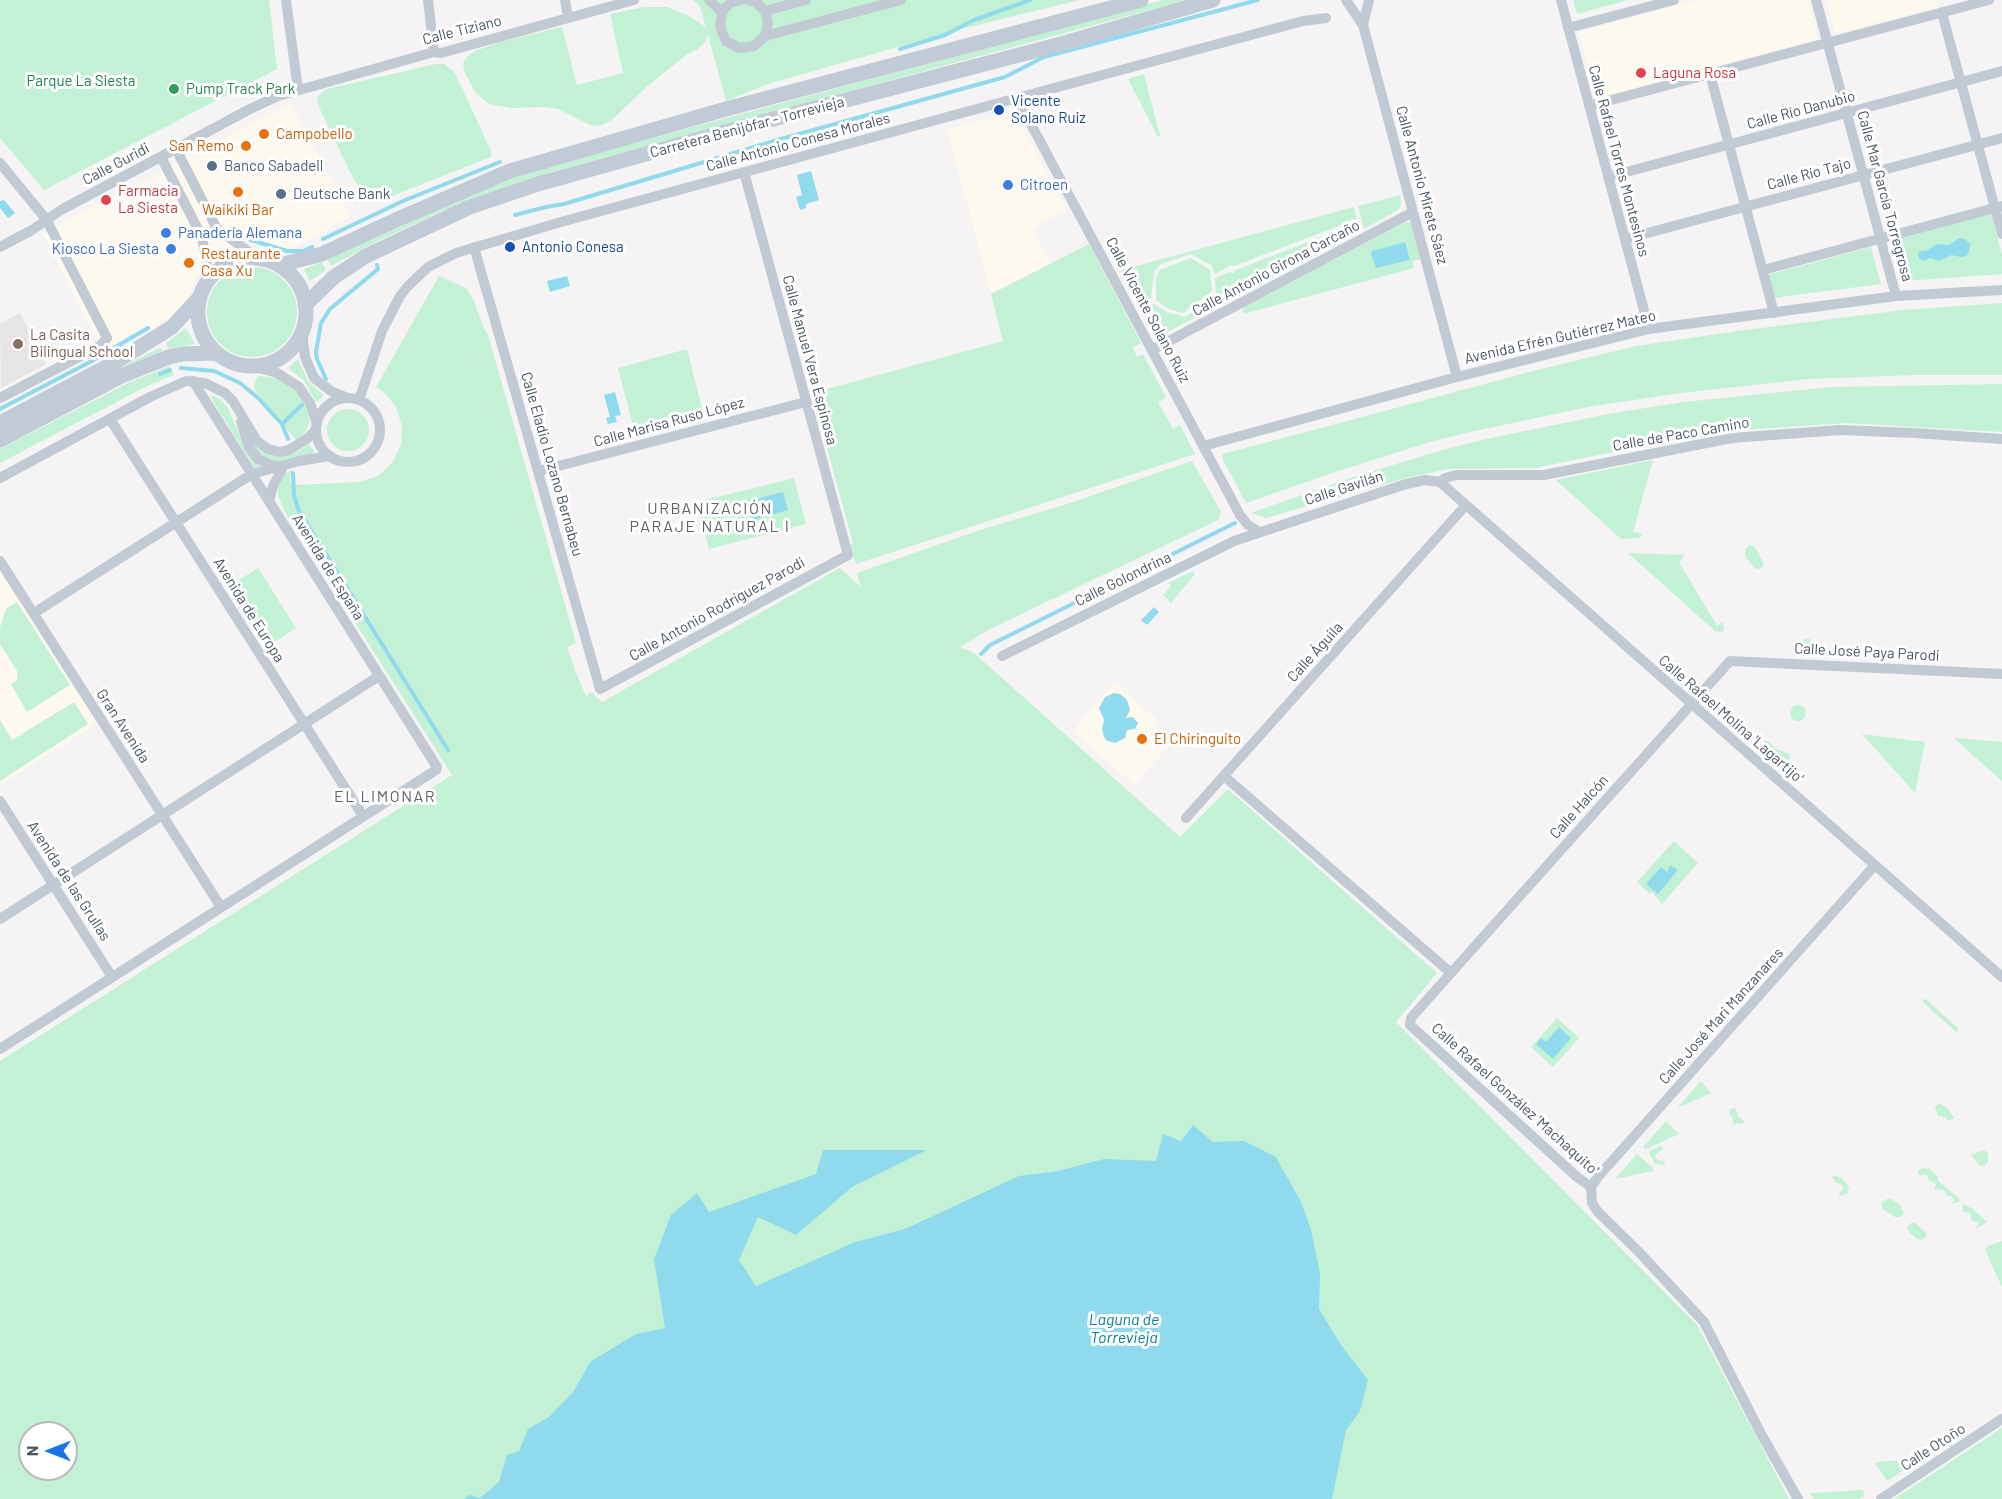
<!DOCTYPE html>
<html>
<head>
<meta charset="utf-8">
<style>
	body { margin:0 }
	#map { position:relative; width:2002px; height:1499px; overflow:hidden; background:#f5f3f3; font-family:Barlow,sans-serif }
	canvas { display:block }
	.north { position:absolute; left:18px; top:1421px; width:60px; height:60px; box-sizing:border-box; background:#fff; border:2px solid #b7bbc0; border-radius:50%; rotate:270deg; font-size:16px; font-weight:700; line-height:24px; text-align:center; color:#4a5661 }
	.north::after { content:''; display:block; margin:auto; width:21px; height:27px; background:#1a73e8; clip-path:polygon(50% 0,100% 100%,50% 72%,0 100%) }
</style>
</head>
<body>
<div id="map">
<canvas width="2002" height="1499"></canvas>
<div class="north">N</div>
</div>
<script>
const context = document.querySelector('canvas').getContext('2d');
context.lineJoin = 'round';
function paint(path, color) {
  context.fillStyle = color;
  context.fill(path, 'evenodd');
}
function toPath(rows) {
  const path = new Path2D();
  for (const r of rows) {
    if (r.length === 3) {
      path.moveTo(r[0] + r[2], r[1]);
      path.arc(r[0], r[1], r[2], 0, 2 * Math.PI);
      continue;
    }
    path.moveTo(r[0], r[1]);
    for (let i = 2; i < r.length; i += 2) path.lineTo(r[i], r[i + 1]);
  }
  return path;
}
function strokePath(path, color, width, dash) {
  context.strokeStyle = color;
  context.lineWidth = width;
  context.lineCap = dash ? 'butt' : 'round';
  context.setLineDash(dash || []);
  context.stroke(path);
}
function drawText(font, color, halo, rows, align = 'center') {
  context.font = font + ' Barlow,sans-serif';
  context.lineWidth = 6;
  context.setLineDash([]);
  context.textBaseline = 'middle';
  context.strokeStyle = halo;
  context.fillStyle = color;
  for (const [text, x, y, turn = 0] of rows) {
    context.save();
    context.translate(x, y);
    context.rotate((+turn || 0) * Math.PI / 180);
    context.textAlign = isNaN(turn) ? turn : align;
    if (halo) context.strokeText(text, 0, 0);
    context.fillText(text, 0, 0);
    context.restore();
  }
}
paint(toPath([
	[1698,0,1808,0,1818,39,1597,98,1579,32],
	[1826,0,1937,0,1938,7,1835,34],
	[290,103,351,217,288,250,247,239,202,264,188,298,171,316,151,331,147,324,103,351,43,234],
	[1008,113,1015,115,1067,210,1032,228,1050,264,991,294,947,129],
	[0,571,97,723,0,785],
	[1115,682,1156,719,1156,726,1160,732,1170,735,1175,739,1134,785,1073,731]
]), '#fdf9ef');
paint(toPath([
	[20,313,46,364,1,388,0,324]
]), '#e6e4e5');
paint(toPath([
	[0,0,269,0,277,69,44,190,0,138],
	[693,0,1080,0,957,30,768,84,726,101,708,35,705,42,698,49,686,55,645,88,612,120,602,125,593,126,586,123,558,109,544,107,513,108,493,105,486,102,475,92,464,71,463,63,467,57,475,51,500,42,562,27,577,85,623,73,610,14,644,7,667,7,689,16,703,25,706,29,700,6],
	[1163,0,1187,0,551,172,441,212,376,242,331,266,328,259,410,220,492,186,545,167],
	[1573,0,1628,0,1577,14],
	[436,64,444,64,455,73,491,151,491,157,392,196,379,200,369,198,361,191,352,176,319,107,317,98,321,93,327,89],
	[1144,74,1160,136,1158,137,1128,79],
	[1400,195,1401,205,1398,210,1364,229,1358,206],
	[1354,207,1357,219,1352,219,1349,222,1234,266,1230,266,1215,274,1211,265,1191,254,1161,264,1154,272,1151,299,1139,305,1121,270],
	[1991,214,2002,255,2002,274,1905,281,1894,240],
	[1358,222,1361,231,1216,307,1210,299,1216,292,1215,278,1229,272,1233,273,1236,270,1350,226,1354,226],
	[1406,222,1411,223,1421,259,1413,261,1414,268,1247,313,1242,312,1244,307],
	[1089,244,1141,343,1133,348,1137,357,1143,354,1166,397,1158,402,1173,429,1180,425,1195,454,856,564,850,545,853,543,812,393,1003,341,991,294],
	[1871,247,1881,284,1773,298,1767,275],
	[1191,258,1210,270,1212,291,1183,313,1169,309,1156,300,1156,278,1160,270],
	[322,262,326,270,310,281,304,269],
	[252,312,45],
	[439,276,466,288,474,301,483,326,488,335,576,643,567,647,574,668,586,696,591,692,602,702,840,568,861,587,857,573,980,530,1067,504,1192,461,1221,512,1218,520,988,630,960,647,974,653,1180,837,1228,789,1437,973,1396,1022,1697,1325,1789,1499,0,1499,0,1061,452,775,286,514,278,496,278,487,285,474,291,470,290,482,294,485,359,482,378,476,392,463,401,445,402,426,396,407,384,392,376,387],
	[30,1433,66,1433,66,1469,30,1469],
	[1205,302,1211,309,1162,335,1154,331,1142,311,1154,304,1167,312,1185,317],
	[2002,303,2002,375,1915,375,1808,379,1681,393,1593,406,1470,432,1430,442,1335,472,1246,503,1222,458,1223,454,1366,416,1529,372,1636,346,1738,331,1903,310],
	[186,328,195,344,168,349,166,343],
	[159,348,162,349,162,352,0,434,0,429],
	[687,349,705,420,636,438,618,368],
	[298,359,308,381,324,396,316,402,304,381,288,368],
	[170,366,174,375,147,386,0,463,0,449,130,382],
	[258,376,275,378,282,380,298,393,306,403,310,421,307,429,298,442,255,391,254,385],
	[2002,384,2002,432,1847,423,1728,431,1682,438,1535,468,1448,469,1406,478,1266,518,1251,513,1347,479,1439,451,1486,439,1608,414,1683,402,1832,387],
	[212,395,221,400,228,408,246,450,260,467,255,469,211,398],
	[348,430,21],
	[253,444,286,456,299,451,309,444,314,451,313,454,277,462,260,455],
	[1653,460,1633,532,1641,533,1642,536,1639,538,1621,539,1556,480],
	[794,478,806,524,709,549,697,502],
	[1749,545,1754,546,1763,562,1763,566,1759,569,1754,568,1745,556,1745,549],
	[1628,553,1684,555,1679,562,1717,626,1723,622,1724,630,1721,632,1715,631],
	[258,568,296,628,265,648,226,588],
	[1193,571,1195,574,1171,603,1163,595,1171,586,1168,583],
	[17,602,70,685,27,712,11,684,17,680,17,671,0,644,0,627,6,609],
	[1806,639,1810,639,1812,645,1819,648,1815,655,1804,655,1800,652,1802,641],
	[74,702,88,724,0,781,0,720,12,740],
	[1798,713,8],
	[1862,734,1925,742,1915,793],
	[1955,738,2002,742,2002,781,1955,739],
	[1764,741,1768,741,1776,749,1790,754,1789,766,1785,765,1765,746],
	[1674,841,1698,863,1662,904,1652,892,1650,894,1637,882],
	[1924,999,1926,999,1959,1029,1956,1032,1923,1002],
	[1557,1018,1579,1038,1553,1067,1531,1047],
	[1701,1081,1711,1093,1677,1108],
	[1938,1103,1946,1107,1954,1117,1953,1119,1947,1121,1946,1117,1938,1116,1935,1108],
	[1733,1108,1736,1109,1738,1116,1744,1121,1743,1124,1737,1123,1733,1125,1733,1118,1729,1114,1730,1109],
	[1666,1121,1679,1134,1646,1149,1643,1147],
	[1661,1146,1663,1147,1663,1149,1656,1154,1655,1157,1657,1160,1665,1161,1664,1165,1655,1164,1649,1153,1651,1150],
	[1984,1150,1988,1153,1988,1162,1984,1166,1979,1165,1971,1155],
	[1637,1154,1653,1168,1653,1171,1615,1179],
	[1922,1168,1930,1169,1938,1177,1938,1181,1959,1198,1959,1202,1950,1204,1954,1201,1952,1196,1947,1196,1944,1190,1934,1189,1936,1185,1934,1182,1929,1181,1926,1174,1920,1176,1917,1172],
	[1834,1175,1842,1178,1849,1187,1847,1194,1840,1196,1839,1194,1843,1188,1841,1184,1835,1182,1832,1177],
	[1889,1198,1901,1205,1901,1209,1904,1213,1900,1217,1895,1217,1882,1208,1882,1202],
	[1963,1204,1973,1209,1987,1222,1975,1229,1980,1222,1972,1221,1970,1213,1963,1211],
	[1911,1223,1915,1223,1925,1232,1927,1235,1925,1238,1921,1240,1917,1239,1908,1231,1907,1226],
	[2002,1241,2002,1287,1985,1250,1986,1247],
	[2002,1428,2002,1499,1894,1499],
	[1921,1459,1887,1481,1875,1463,1876,1462],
	[1863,1490,1864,1496,1859,1499,1814,1499,1810,1493]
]), '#c3f1d5');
paint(toPath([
	[811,171,819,200,806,204,806,208,800,210,796,197,802,195,797,175],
	[4,200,15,213,8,218,0,208,0,201],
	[1959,238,1965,239,1970,244,1969,252,1966,256,1961,257,1951,255,1939,261,1930,258,1924,261,1919,259,1918,255,1920,251,1928,250,1937,244,1949,245],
	[1405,242,1410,260,1376,268,1371,254,1372,251],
	[567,276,570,286,550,292,547,281],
	[615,392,621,415,615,416,617,422,608,424,606,418,610,417,604,395],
	[783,492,788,510,753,520,748,501],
	[1154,607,1159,612,1147,625,1141,620],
	[1114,693,1120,694,1127,700,1130,710,1126,718,1133,717,1138,723,1135,729,1127,730,1125,738,1115,743,1107,741,1104,737,1102,729,1104,720,1099,708,1105,697],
	[1670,866,1676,868,1677,871,1658,894,1646,884,1661,867,1667,872],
	[1559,1027,1571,1038,1553,1059,1536,1044,1541,1038,1546,1042],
	[1193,1125,1213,1142,1244,1141,1276,1157,1301,1202,1311,1230,1320,1273,1319,1309,1341,1345,1368,1380,1360,1411,1346,1430,1332,1499,464,1499,469,1495,480,1498,499,1482,507,1455,519,1451,528,1429,549,1417,574,1391,590,1362,636,1334,665,1328,654,1259,671,1215,697,1193,709,1212,816,1174,823,1150,927,1150,852,1187,796,1235,758,1217,739,1260,756,1286,855,1242,905,1229,1019,1176,1058,1171,1104,1159,1156,1161,1163,1134,1181,1141]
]), '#90daee');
strokePath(toPath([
	[900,49,945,35,974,20,1030,0],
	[515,215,546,207,564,204,781,139,1005,77,1044,57,1258,0],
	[248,239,287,251,303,251,312,247],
	[323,239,403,201,500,162],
	[181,368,214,371,240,383,257,397,282,424,288,439],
	[160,374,170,370],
	[326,379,317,359,316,352,321,323,330,309,378,269,377,265],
	[0,409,90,362,148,328],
	[282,424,302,405],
	[293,473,294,496,299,511,448,750],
	[981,654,990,645,1000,640,1235,523]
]), '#90daee', 4);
strokePath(toPath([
	[286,0,298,89],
	[428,0,434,52],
	[565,0,568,18],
	[709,0,722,12],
	[740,0,731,2,722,12,720,27,726,41,739,48,754,46,765,36,768,23,765,11,756,2,748,0],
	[1346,0,1363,25],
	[1369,0,1363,25,1457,377],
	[1561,0,1649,329],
	[1816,0,1896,296],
	[765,11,806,0],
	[1942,13,2002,234],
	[1568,28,1674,0],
	[765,36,901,0],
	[1710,74,1774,313],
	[1017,98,1240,515,1248,525,1258,531],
	[1589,106,1989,0],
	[176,149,217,229,256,257],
	[161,157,202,237,209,278],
	[0,163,46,219,107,338,100,346,0,398],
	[1608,177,2002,71],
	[1625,239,2002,138],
	[0,247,32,230,61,210,250,109,278,96,434,52,441,53,634,0],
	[474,247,600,689,848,555,744,172],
	[1763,270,2002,206],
	[302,331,305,357,314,378,331,391,348,398],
	[1152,350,1413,212],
	[253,366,277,373,299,387,310,403,317,424],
	[348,430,32],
	[359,400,382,331,400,296,408,286,428,267,456,253,561,222,1017,98,1303,21,1326,18],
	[110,419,363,816],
	[241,422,249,447,258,459,271,465,283,467,273,486,269,501],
	[1203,446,1457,377,1649,329,1896,296,2002,290],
	[539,471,806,402],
	[0,478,150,397,186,381,205,383,225,393,233,401,257,441,268,449,280,452,289,450,308,438,316,429],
	[1440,482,1445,478,1456,475,1544,475,1732,438,1840,430,1914,433,2002,439],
	[0,561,221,907],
	[34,613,252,474,299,461,330,456],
	[1002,656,1234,541,1406,484,1425,480,1440,482,2002,977],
	[1224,776,1451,973,1411,1018,1410,1025,1577,1177,1591,1187,1592,1203,1598,1212,1639,1252,1704,1322,1760,1432,1798,1499],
	[0,801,112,977],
	[1186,818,1466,505],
	[0,919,379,676],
	[1451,973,1730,661,2002,674],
	[0,1049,436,770,437,767,193,381],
	[1591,1187,1597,1178,1875,865],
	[1881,1499,2002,1419]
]), '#c1cad2', 10);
strokePath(toPath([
	[252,312,54],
	[280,265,322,254,398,219,510,171,726,109,1141,0],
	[305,305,334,277,366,256,470,207,538,184,743,127,1061,44,1213,0],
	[0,423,112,364,153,339,172,327,199,298],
	[0,440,121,376,169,357,182,354,216,353]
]), '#c1cbd6', 15);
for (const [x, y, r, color] of [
	[1641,73,6,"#e0444e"],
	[174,89,6,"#2e9e5b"],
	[999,110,6,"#1a4fb4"],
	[264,134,6,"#e8710a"],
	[246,146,6,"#e8710a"],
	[212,166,6,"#5c6f8a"],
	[1008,185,6,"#3f7fe0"],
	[238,192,6,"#e8710a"],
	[281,194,6,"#5c6f8a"],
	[106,200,6,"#e0444e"],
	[166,233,6,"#3f7fe0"],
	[510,247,6,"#1a4fb4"],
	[171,249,6,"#3f7fe0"],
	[189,263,6,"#e8710a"],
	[18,344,6,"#8d6e63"],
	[1142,739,6,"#e8710a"]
]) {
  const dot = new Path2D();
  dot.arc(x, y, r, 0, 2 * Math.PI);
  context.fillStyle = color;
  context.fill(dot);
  strokePath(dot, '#fff', 2);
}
drawText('15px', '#4a5661', '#fff', [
	["Calle Tiziano",462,30,-14],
	["Calle Río Danubio",1801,110,-15],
	["Carretera Benijófar - Torrevieja",747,127,-15],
	["Calle Antonio Conesa Morales",798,142,-15],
	["Calle Rafael Torres Montesinos",1619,161,75],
	["Calle Guridi",116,164,-28],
	["Calle Río Tajo",1809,174,-15],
	["Calle Antonio Mirete Sáez",1422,185,75],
	["Calle Mar García Torregrosa",1885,196,75],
	["Calle Antonio Girona Carcaño",1276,268,-28],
	["Calle Vicente Solano Ruiz",1148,310,62],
	["Avenida Efrén Gutiérrez Mateo",1560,337,-13],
	["Calle Manuel Vera Espinosa",810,360,75],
	["Calle Marisa Ruso López",669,422,-15],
	["Calle de Paco Camino",1681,434,-10],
	["Calle Eladio Lozano Bernabeu",552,464,74],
	["Calle Gavilán",1344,488,-18],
	["Avenida de España",328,567,58],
	["Calle Golondrina",1123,579,-26],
	["Calle Antonio Rodríguez Parodi",717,609,-29],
	["Avenida de Europa",249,610,58],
	["Calle Águila",1315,652,-48],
	["Calle José Paya Parodi",1867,652,3],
	["Calle Rafael Molina 'Lagartijo'",1731,719,41],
	["Gran Avenida",123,726,57],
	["Calle Halcón",1579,807,-48],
	["Avenida de las Grullas",69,881,57],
	["Calle José Mari Manzanares",1721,1016,-48],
	["Calle Rafael González 'Machaquito'",1515,1099,42],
	["Calle Otoño",1933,1447,-33]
]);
drawText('15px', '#be3a42', '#fff', [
	["Laguna Rosa",1653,73],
	["Farmacia",118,191],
	["La Siesta",118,208]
], 'left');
drawText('15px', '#17864f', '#fff', [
	["Parque La Siesta",81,81]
]);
drawText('15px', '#27864d', '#fff', [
	["Pump Track Park",186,89]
], 'left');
drawText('15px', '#164399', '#fff', [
	["Vicente",1011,101],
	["Solano Ruiz",1011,118],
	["Antonio Conesa",522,247]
], 'left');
drawText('15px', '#c56008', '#fff', [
	["Campobello",276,134],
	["San Remo",234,146,"right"],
	["Waikiki Bar",238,210,"center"],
	["Restaurante",201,254],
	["Casa Xu",201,271],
	["El Chiringuito",1154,739]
], 'left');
drawText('15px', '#4e5e75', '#fff', [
	["Banco Sabadell",224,166],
	["Deutsche Bank",293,194]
], 'left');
drawText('15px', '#366cbe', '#fff', [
	["Citroen",1020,185],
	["Panadería Alemana",178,233],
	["Kiosco La Siesta",159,249,"right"]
], 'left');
drawText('15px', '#785e54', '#fff', [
	["La Casita",30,335],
	["Bilingual School",30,352]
], 'left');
context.letterSpacing = '1.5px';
drawText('16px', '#5f6368', '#fff', [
	["URBANIZACIÓN",710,509],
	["PARAJE NATURAL I",710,527],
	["EL LIMONAR",385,797]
]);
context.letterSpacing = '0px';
drawText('italic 16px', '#0c7c9b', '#fff', [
	["Laguna de",1124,1320],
	["Torrevieja",1124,1338]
]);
</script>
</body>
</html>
